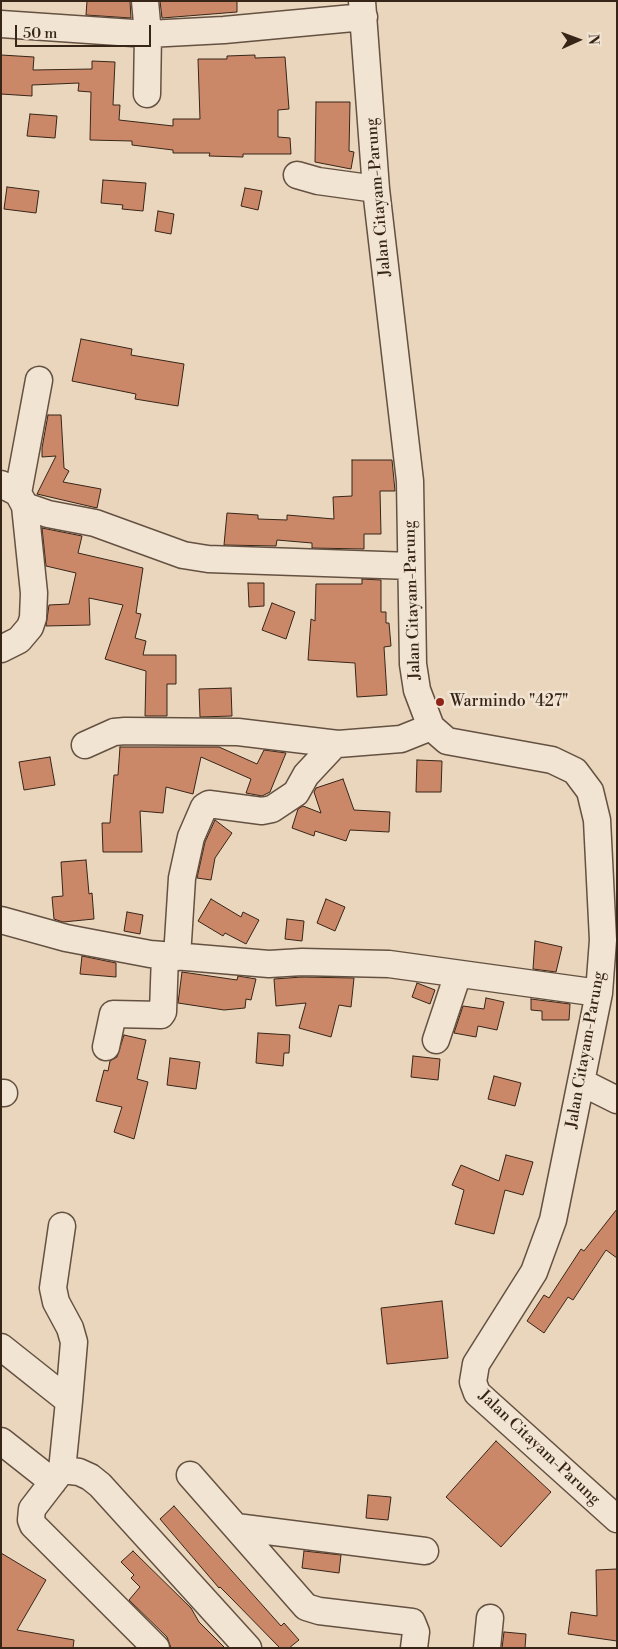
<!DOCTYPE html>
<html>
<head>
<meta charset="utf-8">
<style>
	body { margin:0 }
	#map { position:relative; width:618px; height:1649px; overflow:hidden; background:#ead6bc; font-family:"Libre Bodoni",serif }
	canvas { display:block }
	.frame { position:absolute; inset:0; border:2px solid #372518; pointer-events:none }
	.north { position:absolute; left:553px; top:15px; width:50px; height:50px; -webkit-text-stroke:4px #f1e4d3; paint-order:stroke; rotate:88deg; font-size:14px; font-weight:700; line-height:20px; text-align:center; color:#372518 }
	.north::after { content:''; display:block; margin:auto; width:18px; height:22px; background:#372518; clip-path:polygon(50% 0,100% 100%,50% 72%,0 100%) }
	.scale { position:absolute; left:15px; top:25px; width:136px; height:22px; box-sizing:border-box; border:2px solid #372518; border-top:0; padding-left:6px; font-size:15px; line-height:18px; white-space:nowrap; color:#372518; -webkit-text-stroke:4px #f1e4d3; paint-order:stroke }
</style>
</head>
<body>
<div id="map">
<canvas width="618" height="1649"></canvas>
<div class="frame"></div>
<div class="north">N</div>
<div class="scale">50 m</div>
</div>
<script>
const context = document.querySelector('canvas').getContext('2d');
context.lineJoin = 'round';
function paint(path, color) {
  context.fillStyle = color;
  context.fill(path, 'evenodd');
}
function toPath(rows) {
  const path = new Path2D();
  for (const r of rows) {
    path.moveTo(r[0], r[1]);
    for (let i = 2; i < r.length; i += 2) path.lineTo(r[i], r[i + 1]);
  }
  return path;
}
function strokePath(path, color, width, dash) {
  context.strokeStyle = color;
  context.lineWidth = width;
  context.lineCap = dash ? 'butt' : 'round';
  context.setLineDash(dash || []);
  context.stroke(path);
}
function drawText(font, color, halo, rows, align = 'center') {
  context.font = font + ' "Libre Bodoni",serif';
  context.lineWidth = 5;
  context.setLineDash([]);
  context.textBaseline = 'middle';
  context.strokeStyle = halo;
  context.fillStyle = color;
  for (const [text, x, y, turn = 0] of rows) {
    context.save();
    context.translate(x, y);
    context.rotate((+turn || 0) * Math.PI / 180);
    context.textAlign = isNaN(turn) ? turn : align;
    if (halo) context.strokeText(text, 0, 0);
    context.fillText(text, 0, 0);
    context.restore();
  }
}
const building = toPath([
	[87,1,130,1,131,18,86,15,87,1],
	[160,1,237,1,237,12,162,18,160,1],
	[1,55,34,57,33,70,92,69,92,61,115,62,113,105,120,105,119,120,173,126,173,119,200,119,198,59,227,59,227,56,255,55,255,58,285,57,289,109,278,110,278,137,290,138,291,154,243,154,243,157,209,156,210,153,173,153,173,150,132,145,132,141,90,140,91,92,78,91,79,83,32,85,32,96,1,94,1,55],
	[316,102,350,102,349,151,354,152,351,169,315,162,316,102],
	[30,114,57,116,55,138,27,136,30,114],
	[103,180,146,183,143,211,122,209,123,205,101,203,103,180],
	[7,187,39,191,36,213,4,209,7,187],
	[245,188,262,191,258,210,241,206,245,188],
	[158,211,174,214,171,234,155,231,158,211],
	[81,339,132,349,131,355,184,364,178,406,135,399,136,394,72,381,81,339],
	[48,415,61,415,64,468,69,471,63,482,101,489,97,508,37,494,56,456,42,457,42,448,48,415],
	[352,460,392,460,395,491,380,491,381,534,364,534,364,549,312,548,312,543,277,540,276,546,224,545,227,513,258,515,258,519,287,520,287,515,334,519,333,497,352,496,352,460],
	[42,528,82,536,78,553,143,568,136,613,141,614,135,638,146,641,143,655,176,655,176,684,167,684,167,716,145,716,146,671,105,659,123,605,89,598,90,625,46,626,49,605,69,604,76,573,46,566,42,528],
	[362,579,381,580,381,612,386,612,386,623,389,623,391,646,384,647,387,695,357,697,355,663,308,660,311,619,315,621,316,584,362,584,362,579],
	[248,583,264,583,264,606,249,607,248,583],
	[272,603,295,612,286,639,262,630,272,603],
	[231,688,232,716,200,717,199,689,231,688],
	[120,747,219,747,257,764,264,750,286,753,270,792,262,796,246,793,251,779,201,757,193,794,166,787,163,813,140,811,142,852,103,852,102,823,110,823,114,775,118,775,120,747],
	[50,757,55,785,24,790,19,762,50,757],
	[417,760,442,761,441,792,416,792,417,760],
	[343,779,354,810,390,812,389,832,350,830,346,841,315,831,314,836,292,828,298,809,303,806,321,813,314,792,316,788,343,779],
	[215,820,232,833,215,858,211,880,197,878,205,842,215,820],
	[86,860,89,894,92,893,94,919,63,922,54,919,52,897,63,896,61,862,86,860],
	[211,899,241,917,243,912,259,920,246,944,225,933,223,936,198,921,211,899],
	[326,899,345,907,335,931,317,923,326,899],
	[127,912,143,915,140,934,124,931,127,912],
	[287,919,304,921,302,941,285,939,287,919],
	[535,941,562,947,556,972,533,969,535,941],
	[82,956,116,963,116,977,80,974,82,956],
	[182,972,237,980,238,976,256,979,251,1000,246,999,245,1008,224,1010,178,1003,182,972],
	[302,977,354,978,351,1007,339,1005,331,1037,299,1028,306,1003,276,1006,274,979,302,977],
	[417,983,435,990,430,1004,412,997,417,983],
	[486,998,504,1002,497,1030,478,1026,476,1037,454,1033,463,1006,484,1009,486,998],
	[531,999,570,1004,569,1020,542,1020,542,1011,531,1010,531,999],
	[258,1033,290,1035,289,1053,284,1053,283,1066,256,1063,258,1033],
	[124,1035,146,1040,137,1079,148,1082,134,1139,114,1132,122,1107,96,1101,104,1070,108,1071,110,1061,117,1057,124,1035],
	[413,1056,440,1059,438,1080,411,1077,413,1056],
	[170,1058,200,1062,196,1089,167,1085,170,1058],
	[494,1076,521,1083,515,1106,488,1099,494,1076],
	[506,1155,533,1162,523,1195,505,1190,494,1234,455,1224,464,1190,452,1185,461,1165,499,1181,506,1155],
	[617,1209,617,1258,606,1250,573,1300,568,1297,544,1333,527,1321,544,1295,549,1298,581,1249,584,1251,617,1209],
	[442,1301,448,1358,387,1364,381,1308,442,1301],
	[496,1441,551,1492,501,1547,446,1497,496,1441],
	[368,1495,391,1497,388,1520,366,1518,368,1495],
	[174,1506,281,1626,284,1623,299,1640,289,1648,280,1648,231,1598,220,1587,219,1588,160,1519,174,1506],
	[133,1551,191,1608,199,1622,225,1648,171,1648,167,1637,129,1600,140,1587,131,1578,134,1575,121,1562,133,1551],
	[304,1551,341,1555,339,1573,302,1568,304,1551],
	[1,1553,46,1580,17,1630,74,1640,73,1648,1,1648,1,1553],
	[617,1569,617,1641,568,1634,571,1612,597,1616,596,1570,617,1569],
	[504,1632,526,1634,525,1648,502,1648,504,1632]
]);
paint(building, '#cb8869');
strokePath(building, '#372518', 1);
const minor = toPath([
	[145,1,148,34,147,94],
	[362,1,376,189,410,481,413,664,417,690,431,727,447,741,552,760,575,771,590,791,597,820,603,940,599,993,553,1220,534,1272,476,1364,473,1382,477,1393,617,1519],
	[1,24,148,34,224,30,364,17],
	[297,175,318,181,376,189],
	[1,484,18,493,25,506,48,514,95,523,183,555,208,559,411,566],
	[18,493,39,380],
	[1,649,19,640,30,627,33,618,34,593,25,506],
	[85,745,114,732,125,731,238,732,338,744,401,739,431,727],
	[1,920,66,938,150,954,269,964,302,962,389,964,599,993],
	[177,957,182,878,191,837,204,807,209,804,262,811,272,809,296,793,306,775,335,744],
	[436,1040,458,974],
	[106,1047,113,1014,161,1015,163,1012,165,955],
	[581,1082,617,1100],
	[1,1093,4,1093],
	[62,1226,53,1288,56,1302,70,1328,74,1342,69,1401,62,1470,32,1509,31,1520,33,1525,156,1648],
	[1,1347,69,1401],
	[1,1441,53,1482],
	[62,1470,79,1472,90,1477,100,1485,248,1648],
	[190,1475,306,1607,319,1611,412,1622,416,1632,414,1648],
	[236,1527,425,1551],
	[487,1648,490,1618]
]);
strokePath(minor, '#645141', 29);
strokePath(minor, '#f1e4d3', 26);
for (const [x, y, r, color] of [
	[440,702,5,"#8f2418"]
]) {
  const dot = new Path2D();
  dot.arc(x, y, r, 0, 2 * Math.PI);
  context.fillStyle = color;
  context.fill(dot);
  strokePath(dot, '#f1e4d3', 2);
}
drawText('16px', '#372518', '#f1e4d3', [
	["Jalan Citayam-Parung",379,197,-95],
	["Jalan Citayam-Parung",413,600,-92],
	["Jalan Citayam-Parung",586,1050,-80],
	["Jalan Citayam-Parung",539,1448,43]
]);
drawText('16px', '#372518', '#f1e4d3', [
	["Warmindo \"427\"",450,702]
], 'left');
</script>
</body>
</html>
